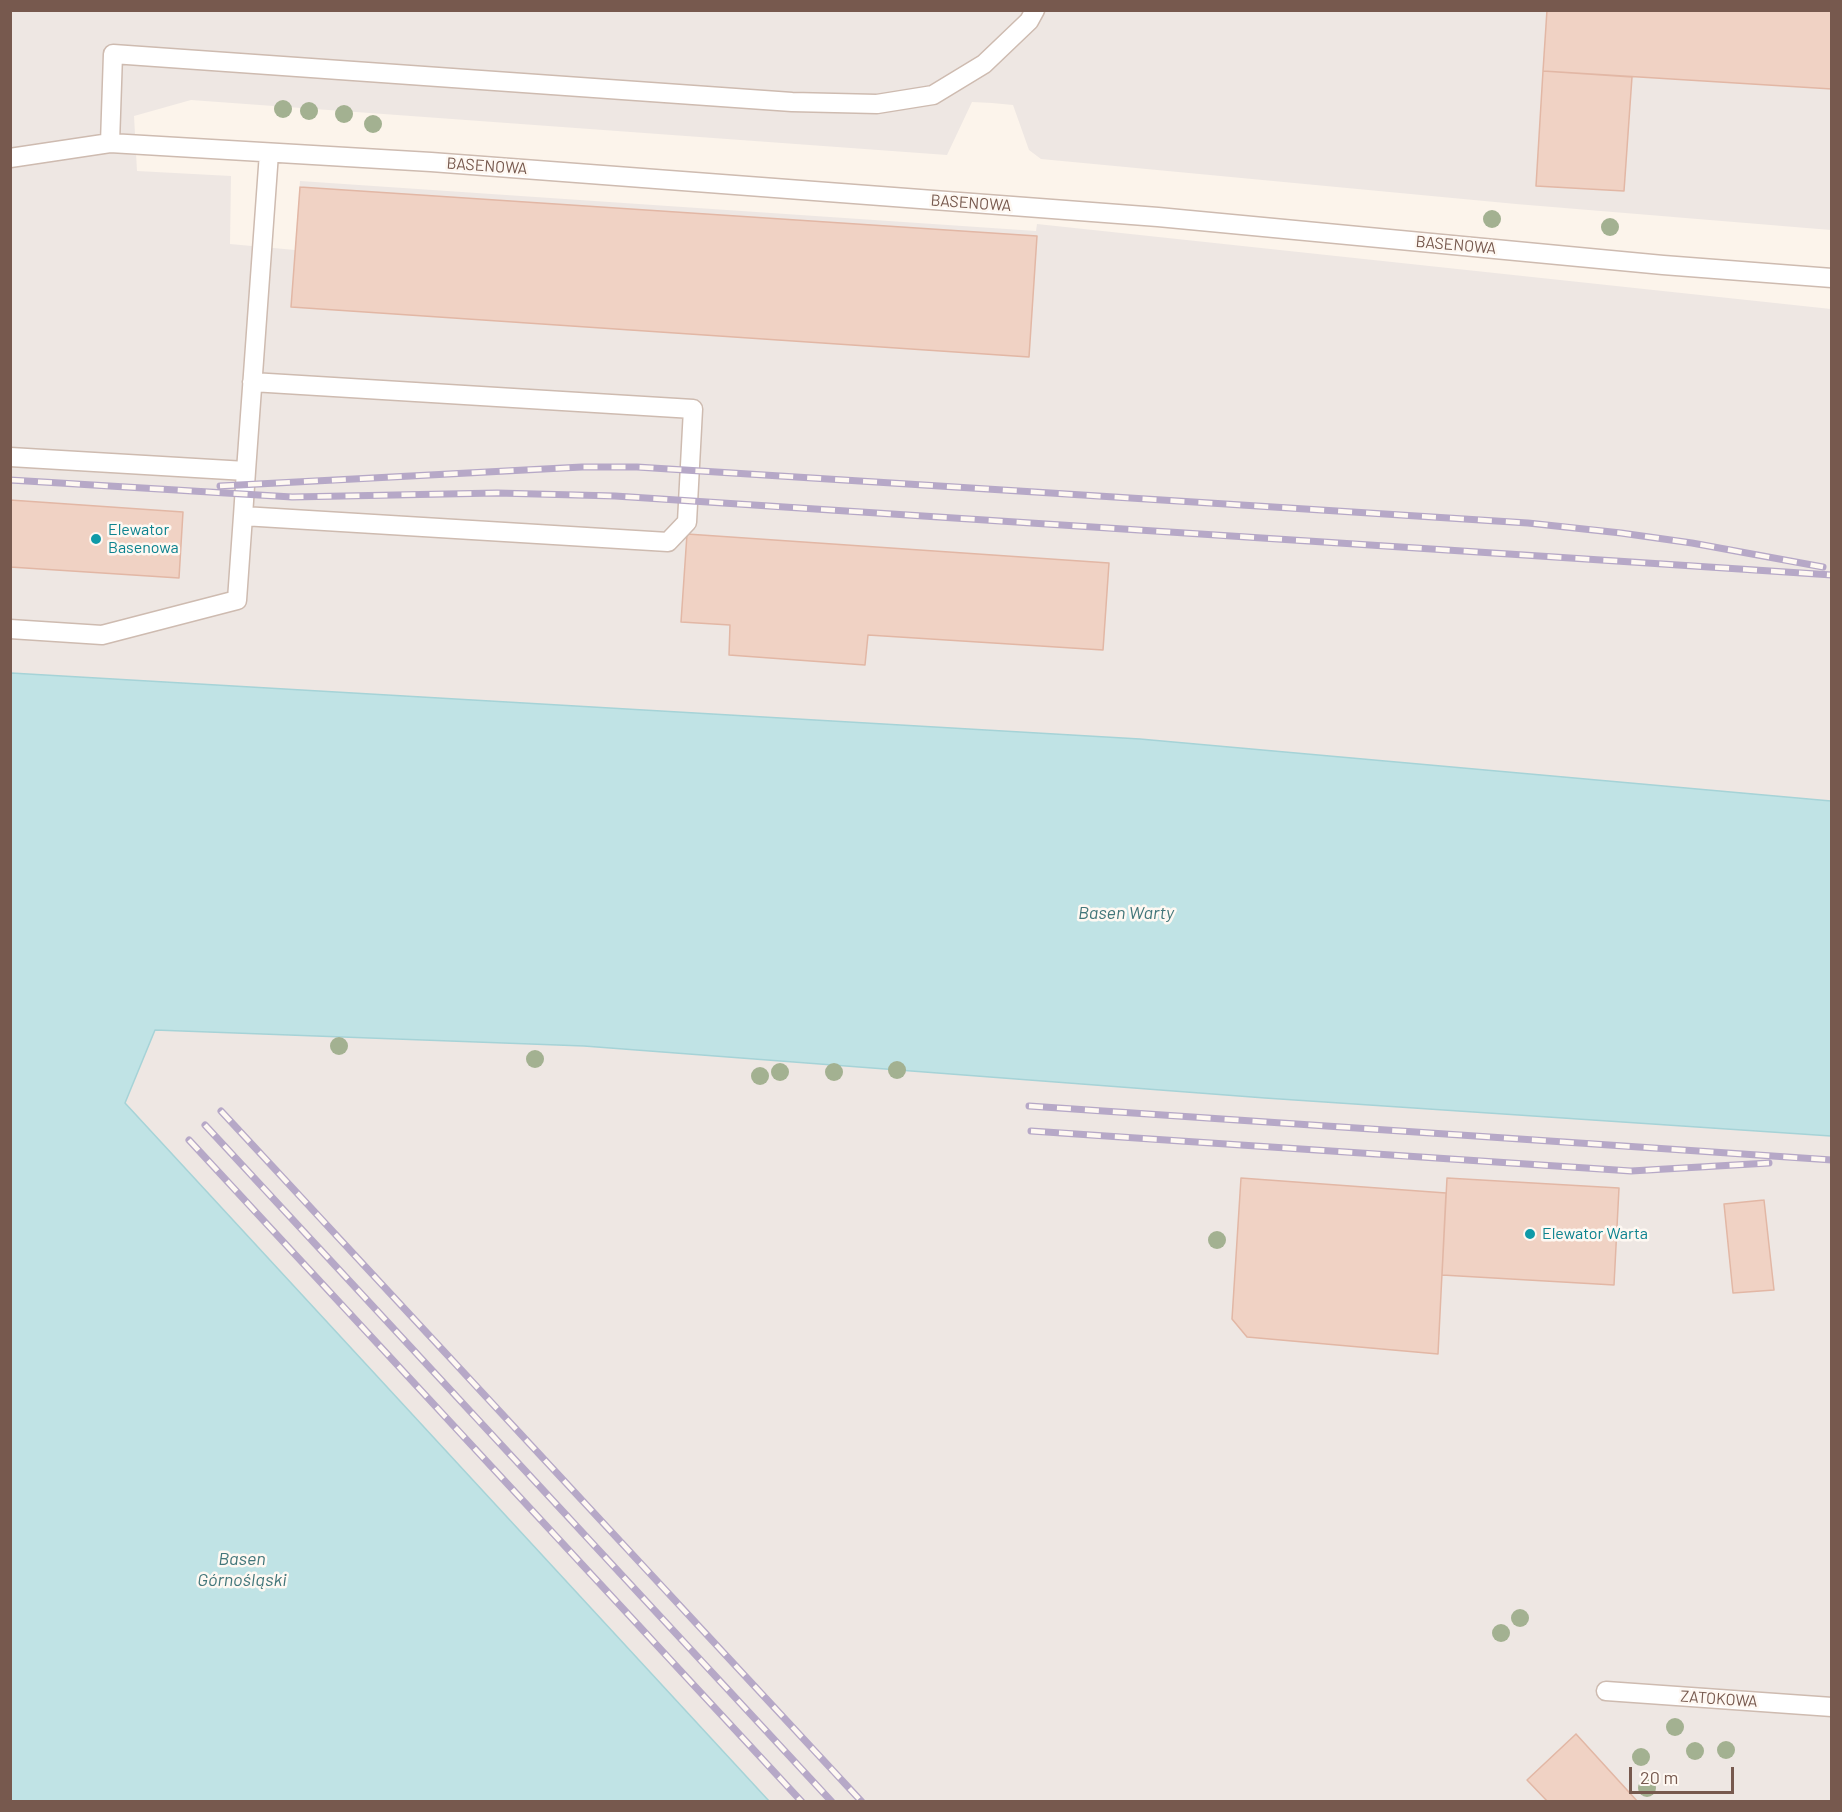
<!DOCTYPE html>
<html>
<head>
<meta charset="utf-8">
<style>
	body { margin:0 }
	#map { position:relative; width:1842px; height:1812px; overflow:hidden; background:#fcf4eb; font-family:Barlow,sans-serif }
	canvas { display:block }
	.frame { position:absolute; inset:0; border:12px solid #77594e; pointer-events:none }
	.scale { position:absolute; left:1629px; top:1767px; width:105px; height:27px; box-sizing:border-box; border:3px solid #77594e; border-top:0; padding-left:8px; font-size:18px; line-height:21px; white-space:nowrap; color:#77594e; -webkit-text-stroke:4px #fef8f2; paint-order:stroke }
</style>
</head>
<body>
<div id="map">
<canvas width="1842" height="1812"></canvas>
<div class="frame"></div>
<div class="scale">20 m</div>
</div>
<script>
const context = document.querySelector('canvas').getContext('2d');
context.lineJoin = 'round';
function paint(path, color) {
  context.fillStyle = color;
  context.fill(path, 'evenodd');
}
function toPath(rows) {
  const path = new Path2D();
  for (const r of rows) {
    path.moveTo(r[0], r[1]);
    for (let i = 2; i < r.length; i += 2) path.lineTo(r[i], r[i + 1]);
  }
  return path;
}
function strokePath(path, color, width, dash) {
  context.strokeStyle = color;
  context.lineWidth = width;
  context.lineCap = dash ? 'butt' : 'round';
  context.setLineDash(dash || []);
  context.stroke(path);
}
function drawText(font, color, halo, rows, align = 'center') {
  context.font = font + ' Barlow,sans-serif';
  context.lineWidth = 5;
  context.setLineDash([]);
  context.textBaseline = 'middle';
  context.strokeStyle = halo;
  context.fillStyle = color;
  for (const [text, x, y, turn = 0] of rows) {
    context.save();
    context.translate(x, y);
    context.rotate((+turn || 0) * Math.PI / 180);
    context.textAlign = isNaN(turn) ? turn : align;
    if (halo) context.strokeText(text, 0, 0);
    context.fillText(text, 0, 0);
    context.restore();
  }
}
paint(toPath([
	[10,11,1831,11,1831,230,1516,204,1041,159,1029,150,1013,105,992,103,972,102,947,155,191,100,134,116,137,171,231,176,230,244,295,250,300,181,1036,231,1037,224,1831,309,1831,801,1140,739,11,673],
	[155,1030,584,1046,1265,1098,1831,1136,1831,1801,769,1801,125,1103]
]), '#eee7e3');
const water = toPath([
	[11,673,1140,739,1831,801,1831,1136,1265,1098,584,1046,155,1030,125,1103,769,1801,11,1801,11,673]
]);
paint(water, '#c0e3e5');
strokePath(water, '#a6d3d7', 1.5);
const building = toPath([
	[1547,10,1832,10,1832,89,1543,71,1547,10],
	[1543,71,1632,77,1624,191,1536,186,1543,71],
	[300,187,1037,236,1029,357,291,307,300,187],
	[10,500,183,512,179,578,10,567,10,500],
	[687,534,1109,563,1103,650,868,635,865,665,729,655,730,625,681,622,687,534],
	[1241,1178,1446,1193,1438,1354,1247,1337,1232,1319,1241,1178],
	[1447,1178,1619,1188,1614,1285,1442,1275,1447,1178],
	[1764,1200,1774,1290,1733,1293,1724,1204,1764,1200],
	[1576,1734,1638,1802,1548,1802,1527,1780,1576,1734]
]);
paint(building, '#f0d2c4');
strokePath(building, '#e2b7a5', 1.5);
const lane = toPath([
	[110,143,431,162,1158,217,1663,265,1832,278],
	[10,158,110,143,113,54,792,102,877,104,933,95,984,64,1029,21,1035,10],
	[252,382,693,409,687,522,668,542,243,516,246,471,269,153],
	[10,457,246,471],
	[10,629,102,635,237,600,243,516],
	[1606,1691,1832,1707]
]);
strokePath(lane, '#cebbb0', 21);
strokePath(lane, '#fff', 18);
const rail = toPath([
	[10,480,292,497,497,493,615,496,1832,575],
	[220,486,582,467,637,467,1528,523,1621,533,1692,543,1823,567],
	[1029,1106,1832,1160],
	[221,1111,862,1802],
	[205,1125,832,1802],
	[1031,1131,1631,1171,1769,1163],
	[189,1140,802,1802]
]);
strokePath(rail, '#b6a8c7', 7);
strokePath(rail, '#fef8f2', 4.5, [14]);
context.fillStyle = '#a3b191';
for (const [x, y] of [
	[283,109],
	[309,111],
	[344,114],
	[373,124],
	[1492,219],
	[1610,227],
	[339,1046],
	[535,1059],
	[897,1070],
	[780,1072],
	[834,1072],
	[760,1076],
	[1217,1240],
	[1520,1618],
	[1501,1633],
	[1675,1727],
	[1726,1750],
	[1695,1751],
	[1641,1757],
	[1647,1788]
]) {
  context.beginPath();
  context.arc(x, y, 9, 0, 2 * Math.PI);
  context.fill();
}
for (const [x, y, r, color] of [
	[96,539,6,"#0f9aa8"],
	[1530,1234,6,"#0f9aa8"]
]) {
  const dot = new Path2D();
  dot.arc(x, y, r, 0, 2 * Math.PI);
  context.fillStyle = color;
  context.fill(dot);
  strokePath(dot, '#fef8f2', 2);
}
drawText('16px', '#77594e', '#fef8f2', [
	["BASENOWA",487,166,4],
	["BASENOWA",971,203,4],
	["BASENOWA",1456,245,5],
	["ZATOKOWA",1719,1699,4]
]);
drawText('16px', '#0d838f', '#fef8f2', [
	["Elewator",108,530],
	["Basenowa",108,548],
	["Elewator Warta",1542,1234]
], 'left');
drawText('italic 18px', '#42767a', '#fef8f2', [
	["Basen Warty",1126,913],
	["Basen",242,1559],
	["Górnośląski",242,1580]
]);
</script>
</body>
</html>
